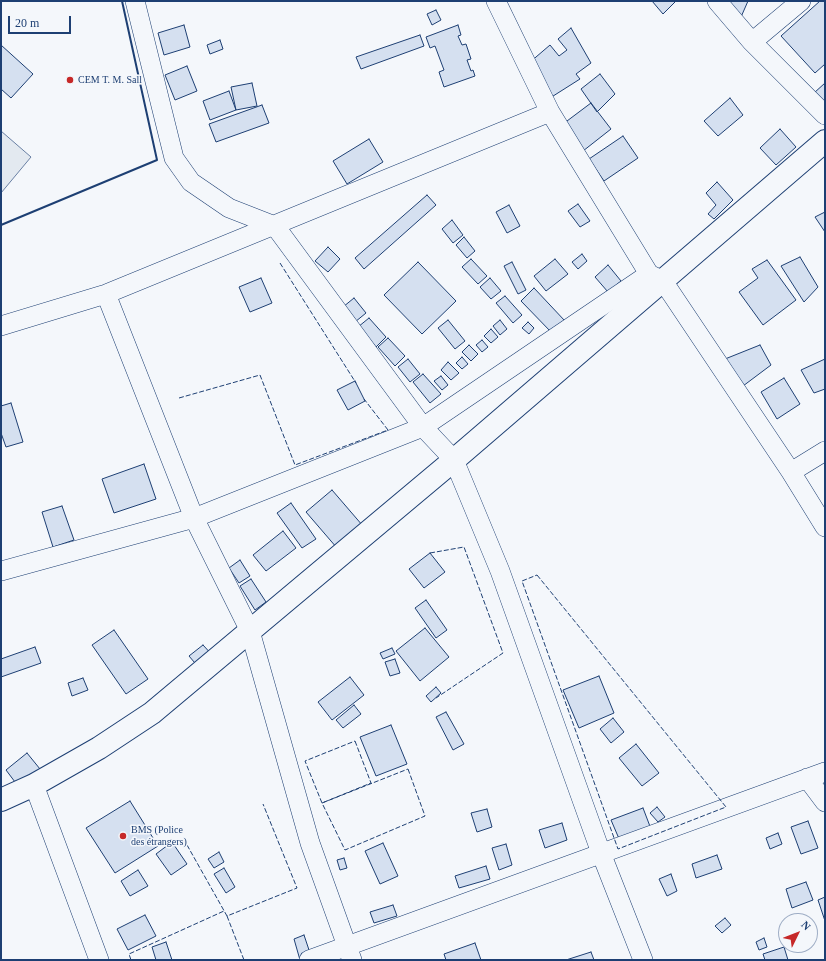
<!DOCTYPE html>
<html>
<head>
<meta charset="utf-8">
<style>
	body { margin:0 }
	#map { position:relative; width:826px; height:961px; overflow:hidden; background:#f4f7fb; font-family:"Times New Roman",serif }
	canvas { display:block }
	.frame { position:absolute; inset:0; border:2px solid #1d3f73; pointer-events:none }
	.north { position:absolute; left:778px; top:913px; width:40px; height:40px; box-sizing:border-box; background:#f4f7fb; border:1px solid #9eadc5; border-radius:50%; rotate:47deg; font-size:11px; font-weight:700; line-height:16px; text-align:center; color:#1d3f73 }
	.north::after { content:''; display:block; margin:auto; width:14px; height:18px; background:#c62828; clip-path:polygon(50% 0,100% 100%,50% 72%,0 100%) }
	.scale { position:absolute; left:8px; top:16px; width:63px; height:18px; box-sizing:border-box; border:2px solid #1d3f73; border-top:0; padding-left:5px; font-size:12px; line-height:14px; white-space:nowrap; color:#1d3f73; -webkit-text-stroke:3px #f4f7fb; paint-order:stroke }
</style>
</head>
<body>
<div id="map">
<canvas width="826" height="961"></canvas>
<div class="frame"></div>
<div class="north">N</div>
<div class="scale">20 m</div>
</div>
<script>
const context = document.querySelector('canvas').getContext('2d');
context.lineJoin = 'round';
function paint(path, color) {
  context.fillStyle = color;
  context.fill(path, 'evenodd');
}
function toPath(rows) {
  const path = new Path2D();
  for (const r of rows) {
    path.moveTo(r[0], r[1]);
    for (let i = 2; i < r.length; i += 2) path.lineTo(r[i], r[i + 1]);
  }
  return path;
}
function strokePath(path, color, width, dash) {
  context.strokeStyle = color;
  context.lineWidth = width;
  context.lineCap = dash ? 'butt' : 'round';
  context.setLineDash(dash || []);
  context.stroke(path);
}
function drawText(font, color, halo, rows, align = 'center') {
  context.font = font + ' "Times New Roman",serif';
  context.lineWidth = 3;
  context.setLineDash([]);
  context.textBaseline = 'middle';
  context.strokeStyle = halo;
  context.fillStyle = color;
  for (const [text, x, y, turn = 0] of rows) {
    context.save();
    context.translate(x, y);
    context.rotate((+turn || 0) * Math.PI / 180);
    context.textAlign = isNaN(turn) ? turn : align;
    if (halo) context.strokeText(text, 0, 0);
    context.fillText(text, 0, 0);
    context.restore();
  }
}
const green = toPath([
	[1,131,31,157,1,193,1,131]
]);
paint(green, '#e3e9f0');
strokePath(green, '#687fa3', 1);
const building = toPath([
	[652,1,676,1,663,14,652,1],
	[727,1,748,1,741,17,727,1],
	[820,1,825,1,825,64,815,73,781,36,820,1],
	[436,10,441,20,432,25,427,14,436,10],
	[184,25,190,47,164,55,158,33,184,25],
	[458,25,461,35,458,36,462,45,466,44,471,59,467,60,471,71,473,70,475,76,444,87,439,72,444,70,435,46,430,48,426,37,458,25],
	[571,28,591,63,576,74,580,79,550,98,529,63,550,45,559,56,567,50,558,39,571,28],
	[420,35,424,46,361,69,356,57,420,35],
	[220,40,223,49,210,54,207,45,220,40],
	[1,45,33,74,11,98,1,89,1,45],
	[187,66,197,91,175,100,165,75,187,66],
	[600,74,615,94,597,112,581,89,600,74],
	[252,83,257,106,236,110,231,87,252,83],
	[825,83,825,105,814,93,825,83],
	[229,91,236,110,210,120,203,101,229,91],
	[730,98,743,115,718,136,704,121,730,98],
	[591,103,611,129,583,151,563,124,591,103],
	[262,105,269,123,216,142,209,124,262,105],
	[780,129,796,147,776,165,760,148,780,129],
	[623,136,638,158,604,181,589,159,623,136],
	[369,139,383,162,347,184,333,161,369,139],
	[717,182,733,200,714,219,708,214,716,205,706,193,717,182],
	[427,195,436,205,364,269,355,258,427,195],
	[578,204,590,221,580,227,568,211,578,204],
	[509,205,520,226,507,233,496,212,509,205],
	[825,212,825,232,815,217,825,212],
	[452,220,463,235,453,243,442,229,452,220],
	[464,237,475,251,467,258,456,245,464,237],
	[328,247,340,259,328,272,315,261,328,247],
	[582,254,587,261,578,269,572,262,582,254],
	[800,257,818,287,804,302,781,266,800,257],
	[471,259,487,276,478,284,462,267,471,259],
	[555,259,568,274,546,291,534,276,555,259],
	[767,260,796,300,763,325,739,292,758,278,752,269,767,260],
	[418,262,456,301,422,334,384,295,418,262],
	[512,262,526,290,518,294,504,266,512,262],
	[608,265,621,281,608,292,595,277,608,265],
	[261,278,272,303,250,312,239,287,261,278],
	[490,278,501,291,491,299,480,287,490,278],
	[534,288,565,321,552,333,521,301,534,288],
	[505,296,522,315,513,323,496,303,505,296],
	[354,298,366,313,355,322,343,307,354,298],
	[369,318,386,337,376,347,358,327,369,318],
	[448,320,465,341,455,349,438,328,448,320],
	[500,320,507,329,500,335,493,326,500,320],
	[528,322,534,328,529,334,522,328,528,322],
	[491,329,498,337,491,343,484,336,491,329],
	[388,338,405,356,395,366,378,347,388,338],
	[482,340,488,347,482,352,476,345,482,340],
	[469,345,478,354,471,361,462,352,469,345],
	[760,345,771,365,743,386,725,359,760,345],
	[462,357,468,364,462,369,456,363,462,357],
	[408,359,420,374,410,382,398,367,408,359],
	[825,359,825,389,814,393,801,370,825,359],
	[448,362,459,373,451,380,441,370,448,362],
	[423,374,441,394,430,403,413,382,423,374],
	[441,376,448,385,442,390,434,381,441,376],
	[784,378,800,404,777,419,761,392,784,378],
	[355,381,365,401,348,410,337,390,355,381],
	[11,403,23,442,6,447,1,433,1,406,11,403],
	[144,464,156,499,114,513,102,479,144,464],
	[332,490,363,526,337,548,306,512,332,490],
	[291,503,316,539,302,548,277,513,291,503],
	[62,506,74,540,53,547,42,512,62,506],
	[283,531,296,548,266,571,253,555,283,531],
	[430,553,445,572,424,588,409,569,430,553],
	[240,560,250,576,239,583,229,568,240,560],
	[251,579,266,602,255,610,240,586,251,579],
	[426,600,447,630,436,638,415,608,426,600],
	[425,628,449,657,420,681,396,651,425,628],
	[114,630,148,679,126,694,92,645,114,630],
	[203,645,214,657,200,669,189,656,203,645],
	[35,647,41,663,1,677,1,659,35,647],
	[392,648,395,654,383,659,380,653,392,648],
	[395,659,400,673,390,676,385,662,395,659],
	[599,676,614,713,579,728,563,690,599,676],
	[350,677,364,695,332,720,318,702,350,677],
	[83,678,88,690,72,696,68,683,83,678],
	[436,687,441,693,431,702,426,696,436,687],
	[354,705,361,714,343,728,336,720,354,705],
	[446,712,464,744,453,750,436,717,446,712],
	[613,718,624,732,611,743,600,729,613,718],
	[391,725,407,764,376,776,360,737,391,725],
	[636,744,659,773,642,786,619,758,636,744],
	[27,753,40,769,18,786,6,770,27,753],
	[130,801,158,846,115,873,86,828,130,801],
	[657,807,665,817,658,822,650,813,657,807],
	[643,808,651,829,620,841,611,820,643,808],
	[487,809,492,827,477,832,471,813,487,809],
	[808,821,818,848,801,854,791,827,808,821],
	[562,823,567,840,545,848,539,830,562,823],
	[778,833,782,844,770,849,766,838,778,833],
	[172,842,187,864,171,875,156,854,172,842],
	[383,843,398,876,380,884,365,851,383,843],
	[506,844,512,865,499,870,492,848,506,844],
	[219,852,224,862,214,868,208,859,219,852],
	[717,855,722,869,696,878,692,864,717,855],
	[344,858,347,868,340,870,337,860,344,858],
	[486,866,490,879,459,888,455,876,486,866],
	[224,868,235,887,226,893,214,874,224,868],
	[138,870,148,886,130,896,121,881,138,870],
	[671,874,677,891,667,896,659,879,671,874],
	[806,882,813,900,792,908,786,889,806,882],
	[825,897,825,921,818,900,825,897],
	[393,905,397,916,374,923,370,912,393,905],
	[145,915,156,936,128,950,117,929,145,915],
	[725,918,731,925,722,933,715,926,725,918],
	[304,935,311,956,300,960,294,939,304,935],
	[764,938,767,947,759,950,756,942,764,938],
	[166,942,172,960,156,960,152,947,166,942],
	[475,943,481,960,446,960,444,954,475,943],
	[784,947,788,960,765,960,763,954,784,947],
	[591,952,594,960,566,960,591,952]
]);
paint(building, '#d5e0f0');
strokePath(building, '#1d3f73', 1);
const street = toPath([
	[135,1,174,158,191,182,229,208,275,226,423,427,454,460,500,571,601,853,643,960],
	[496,1,550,112,649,274,663,281,791,472,825,527],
	[717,1,752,42,825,115],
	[752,42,801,1],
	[106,294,194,518,250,631,310,843,352,960],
	[1,326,106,294,550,112],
	[791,472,825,451],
	[1,571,194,518,423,427,649,274],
	[807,778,825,802],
	[34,785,99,960],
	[309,960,825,772]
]);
const secondary = toPath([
	[1,800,34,785,99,748,152,713,454,460,825,141]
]);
strokePath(street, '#1d3f73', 20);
strokePath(secondary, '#1d3f73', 24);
strokePath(street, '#f4f7fb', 19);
strokePath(secondary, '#f4f7fb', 22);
strokePath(toPath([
	[280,263,356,383],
	[179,398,260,375,295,465,388,430,364,399],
	[430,553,464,547,503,653,436,698],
	[537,575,726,807,618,849,522,581,537,575],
	[355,741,371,783,322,803,305,761,355,741],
	[408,769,425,816,345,850,322,803,408,769],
	[187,845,227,916,297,888,263,804],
	[227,916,244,960],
	[131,960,129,954,224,911]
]), '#1d3f73', 1, [5, 2]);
strokePath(toPath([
	[1,225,157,160,122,1]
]), '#1d3f73', 2);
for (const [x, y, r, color] of [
	[70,80,4,"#c62828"],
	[123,836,4,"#c62828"]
]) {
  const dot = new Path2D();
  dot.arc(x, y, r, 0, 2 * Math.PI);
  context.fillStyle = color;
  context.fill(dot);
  strokePath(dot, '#f4f7fb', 1.5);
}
drawText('10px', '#1d3f73', '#f4f7fb', [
	["CEM T. M. Sall",78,80],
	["BMS (Police",131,830],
	["des étrangers)",131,842]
], 'left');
</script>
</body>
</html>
